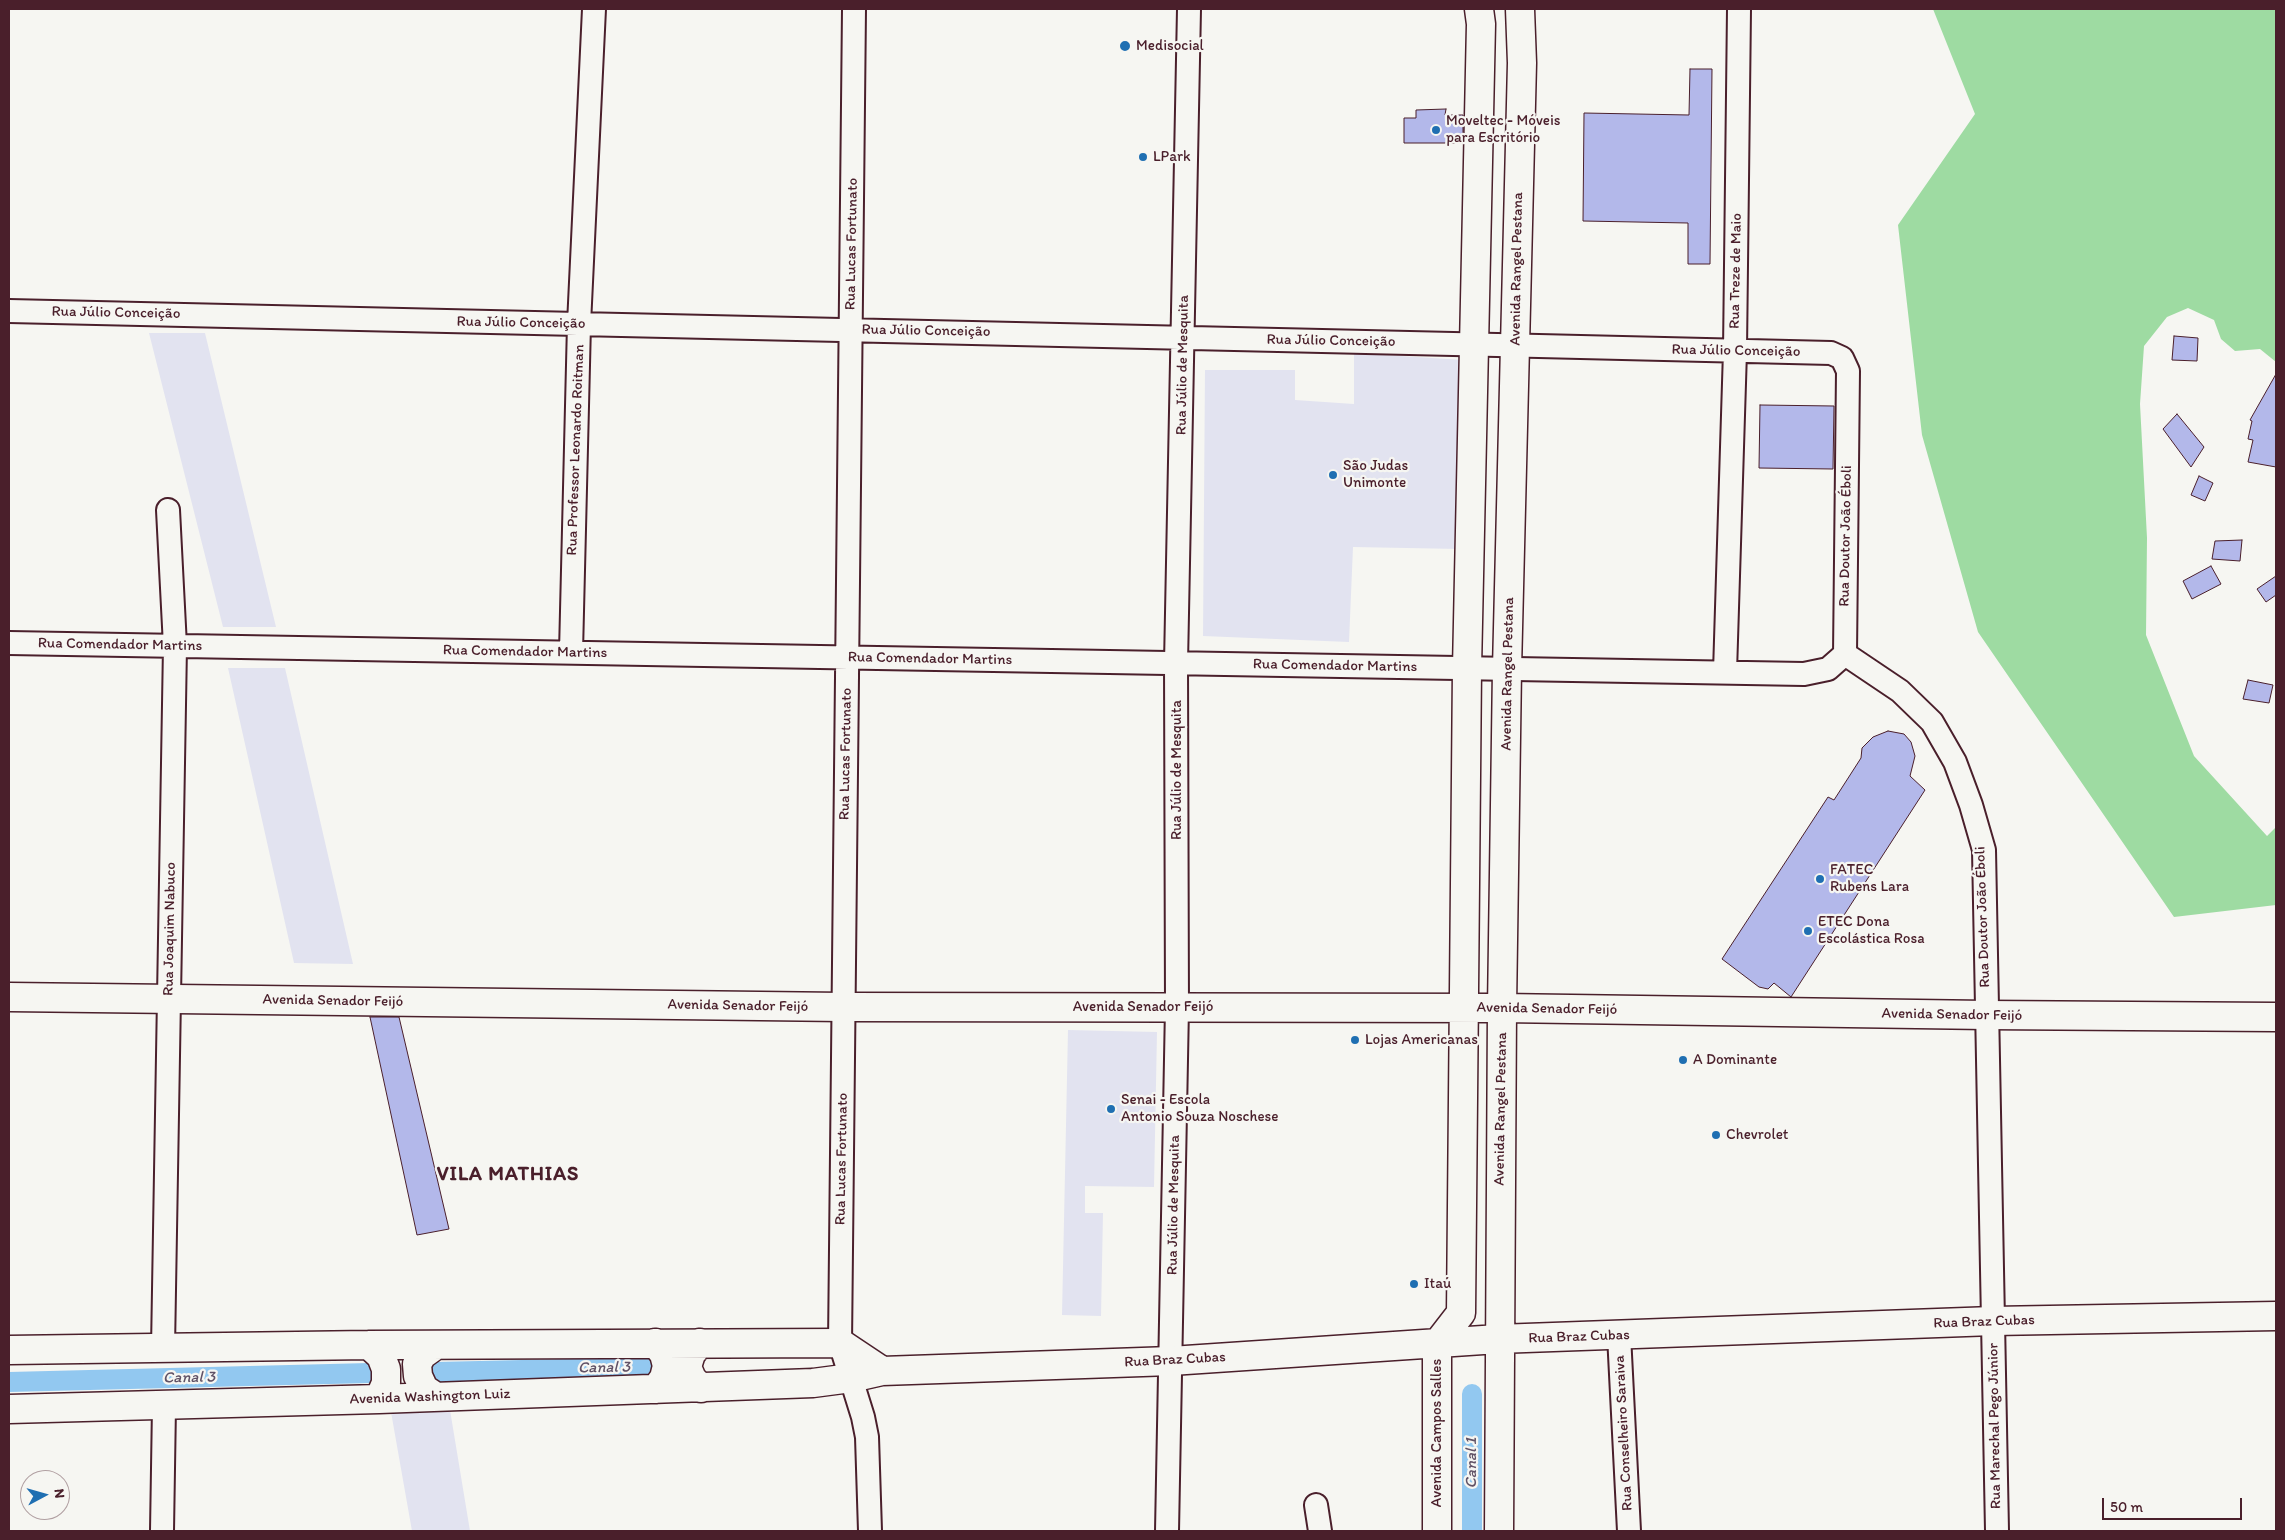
<!DOCTYPE html>
<html>
<head>
<meta charset="utf-8">
<style>
	body { margin:0 }
	#map { position:relative; width:2285px; height:1540px; overflow:hidden; background:#f6f6f2; font-family:Itim,sans-serif }
	canvas { display:block }
	.frame { position:absolute; inset:0; border:10px solid #4a1f2b; pointer-events:none }
	.north { position:absolute; left:20px; top:1470px; width:50px; height:50px; box-sizing:border-box; background:#f6f6f2; border:1px solid #b1a0a2; border-radius:50%; rotate:84deg; font-size:14px; font-weight:700; line-height:20px; text-align:center; color:#4a1f2b }
	.north::after { content:''; display:block; margin:auto; width:18px; height:22px; background:#1f6fb2; clip-path:polygon(50% 0,100% 100%,50% 72%,0 100%) }
	.scale { position:absolute; left:2102px; top:1498px; width:140px; height:22px; box-sizing:border-box; border:2px solid #4a1f2b; border-top:0; padding-left:6px; font-size:15px; line-height:18px; white-space:nowrap; color:#4a1f2b; -webkit-text-stroke:4px #f6f6f2; paint-order:stroke }
</style>
</head>
<body>
<div id="map">
<canvas width="2285" height="1540"></canvas>
<div class="frame"></div>
<div class="north">N</div>
<div class="scale">50 m</div>
</div>
<script>
const context = document.querySelector('canvas').getContext('2d');
context.lineJoin = 'round';
function paint(path, color) {
  context.fillStyle = color;
  context.fill(path, 'evenodd');
}
function toPath(rows) {
  const path = new Path2D();
  for (const r of rows) {
    path.moveTo(r[0], r[1]);
    for (let i = 2; i < r.length; i += 2) path.lineTo(r[i], r[i + 1]);
  }
  return path;
}
function strokePath(path, color, width, dash) {
  context.strokeStyle = color;
  context.lineWidth = width;
  context.lineCap = dash ? 'butt' : 'round';
  context.setLineDash(dash || []);
  context.stroke(path);
}
function drawText(font, color, halo, rows, align = 'center') {
  context.font = font + ' Itim,sans-serif';
  context.lineWidth = 4.5;
  context.setLineDash([]);
  context.textBaseline = 'middle';
  context.strokeStyle = halo;
  context.fillStyle = color;
  for (const [text, x, y, turn = 0] of rows) {
    context.save();
    context.translate(x, y);
    context.rotate((+turn || 0) * Math.PI / 180);
    context.textAlign = isNaN(turn) ? turn : align;
    if (halo) context.strokeText(text, 0, 0);
    context.fillText(text, 0, 0);
    context.restore();
  }
}
paint(toPath([
	[149,333,205,333,276,627,223,627],
	[1354,353,1463,360,1460,549,1353,547,1349,642,1203,636,1205,370,1295,370,1295,400,1354,404],
	[228,668,285,668,353,964,294,963],
	[1068,1030,1157,1032,1154,1187,1085,1186,1085,1213,1103,1213,1101,1316,1062,1315],
	[450,1410,470,1531,412,1531,391,1412]
]), '#e2e3f0');
paint(toPath([
	[1933,9,2276,9,2276,362,2260,349,2235,351,2221,339,2214,320,2188,308,2167,317,2144,346,2140,404,2147,538,2146,635,2194,756,2267,836,2276,827,2276,905,2174,917,1978,632,1922,435,1898,225,1975,114]
]), '#9edba2');
strokePath(toPath([
	[436,1372,652,1367],
	[9,1382,370,1373],
	[1472,1394,1472,1531]
]), '#92c8f0', 20);
const building = toPath([
	[1690,69,1712,69,1710,264,1688,264,1688,223,1583,221,1584,113,1689,115,1690,69],
	[1446,109,1445,115,1463,115,1463,143,1404,143,1404,118,1416,118,1416,110,1446,109],
	[2174,336,2198,338,2197,361,2172,360,2174,336],
	[2276,374,2276,467,2248,462,2253,440,2248,439,2252,421,2250,420,2276,374],
	[1760,405,1834,406,1833,469,1759,468,1760,405],
	[2177,414,2204,447,2191,467,2163,429,2177,414],
	[2199,476,2213,483,2205,501,2191,495,2199,476],
	[2242,540,2240,561,2212,559,2215,541,2242,540],
	[2211,566,2221,584,2192,599,2183,581,2211,566],
	[2276,576,2276,595,2266,602,2257,589,2276,576],
	[2248,680,2273,685,2269,703,2243,699,2248,680],
	[1888,731,1904,734,1911,742,1915,756,1910,776,1925,790,1791,997,1774,983,1768,989,1759,987,1722,959,1828,797,1834,800,1861,758,1862,748,1873,737,1888,731],
	[370,1017,399,1017,449,1229,417,1235,370,1017]
]);
paint(building, '#b3b8ea');
strokePath(building, '#4a1f2b', 1);
const minor = toPath([
	[854,9,840,1343,863,1417,867,1437,870,1531],
	[9,311,1497,345,1831,353,1842,358,1848,371,1845,654,1900,691,1932,722,1955,762,1971,805,1984,850,1997,1531],
	[9,643,1804,674,1828,669,1845,654],
	[571,652,579,324,594,9],
	[1725,672,1735,351,1739,9],
	[1619,1335,1629,1531],
	[163,1348,175,646,168,510],
	[1316,1505,1320,1531],
	[162,1531,164,1406],
	[1167,1531,1177,1007,1176,663,1189,9]
]);
const major = toPath([
	[9,997,843,1007,1502,1008,1986,1015,2276,1017],
	[655,1343,664,1354,667,1366,664,1378,656,1389],
	[700,1343,691,1354,687,1367,692,1379,701,1388],
	[369,1345,381,1356,386,1369,386,1383,379,1399],
	[436,1345,422,1355,417,1364,418,1376,424,1389,436,1397],
	[9,1350,369,1345,840,1343,882,1371],
	[9,1409,379,1399,813,1383,851,1378,882,1371,1171,1361,1498,1339,1993,1321,2276,1316],
	[1437,1531,1437,1344,1461,1313,1467,668,1481,24,1479,9],
	[1499,1531,1502,1008,1507,669,1522,63,1520,9]
]);
strokePath(minor, '#4a1f2b', 26);
strokePath(major, '#4a1f2b', 31);
strokePath(minor, '#f6f6f2', 22);
strokePath(major, '#f6f6f2', 28);
for (const [x, y, r, color] of [
	[1125,46,6,"#1f6fb2"],
	[1436,130,5,"#1f6fb2"],
	[1143,157,5,"#1f6fb2"],
	[1333,475,5,"#1f6fb2"],
	[1820,879,5,"#1f6fb2"],
	[1808,931,5,"#1f6fb2"],
	[1355,1040,5,"#1f6fb2"],
	[1683,1060,5,"#1f6fb2"],
	[1111,1109,5,"#1f6fb2"],
	[1716,1135,5,"#1f6fb2"],
	[1414,1284,5,"#1f6fb2"]
]) {
  const dot = new Path2D();
  dot.arc(x, y, r, 0, 2 * Math.PI);
  context.fillStyle = color;
  context.fill(dot);
  strokePath(dot, '#f6f6f2', 2);
}
drawText('15px', '#4a1f2b', '#f6f6f2', [
	["Medisocial",1136,46],
	["Moveltec - Móveis",1446,121],
	["para Escritório",1446,138],
	["LPark",1153,157],
	["São Judas",1343,466],
	["Unimonte",1343,483],
	["FATEC",1830,870],
	["Rubens Lara",1830,887],
	["ETEC Dona",1818,922],
	["Escolástica Rosa",1818,939],
	["Lojas Americanas",1365,1040],
	["A Dominante",1693,1060],
	["Senai - Escola",1121,1100],
	["Antonio Souza Noschese",1121,1117],
	["Chevrolet",1726,1135],
	["Itaú",1424,1284]
], 'left');
drawText('15px', '#4a1f2b', '#f6f6f2', [
	["Rua Lucas Fortunato",852,244,-89],
	["Avenida Rangel Pestana",1517,269,-89],
	["Rua Treze de Maio",1736,271,-89],
	["Rua Júlio Conceição",116,313,1],
	["Rua Júlio Conceição",521,323,1],
	["Rua Júlio Conceição",926,331,1],
	["Rua Júlio Conceição",1331,341,1],
	["Rua Júlio Conceição",1736,351,1],
	["Rua Júlio de Mesquita",1183,365,-89],
	["Rua Professor Leonardo Roitman",576,450,-88],
	["Rua Doutor João Éboli",1846,536,-89],
	["Rua Comendador Martins",120,645,1],
	["Rua Comendador Martins",525,652,1],
	["Rua Comendador Martins",930,659,1],
	["Rua Comendador Martins",1335,666,1],
	["Avenida Rangel Pestana",1508,674,-89],
	["Rua Lucas Fortunato",846,754,-89],
	["Rua Júlio de Mesquita",1177,770,-90],
	["Rua Doutor João Éboli",1983,917,-92],
	["Rua Joaquim Nabuco",170,929,-89],
	["Avenida Senador Feijó",333,1001,1],
	["Avenida Senador Feijó",738,1006,1],
	["Avenida Senador Feijó",1143,1007],
	["Avenida Senador Feijó",1547,1009,1],
	["Avenida Senador Feijó",1952,1015,1],
	["Avenida Rangel Pestana",1501,1109,-89],
	["Rua Lucas Fortunato",842,1159,-89],
	["Rua Júlio de Mesquita",1174,1205,-89],
	["Rua Braz Cubas",1984,1322,-2],
	["Rua Braz Cubas",1579,1337,-2],
	["Rua Braz Cubas",1175,1360,-3],
	["Avenida Washington Luiz",430,1397,-2],
	["Rua Marechal Pego Júnior",1995,1426,-91],
	["Avenida Campos Salles",1437,1433,-90],
	["Rua Conselheiro Saraiva",1624,1433,-93]
]);
drawText('italic 16px', '#605266', '#f6f6f2', [
	["Canal 3",604,1368,-1],
	["Canal 3",189,1378,-1],
	["Canal 1",1472,1463,-90]
]);
context.letterSpacing = '1px';
drawText('bold 20px', '#4a1f2b', '#f6f6f2', [
	["VILA MATHIAS",508,1175]
]);
context.letterSpacing = '0px';
</script>
</body>
</html>
